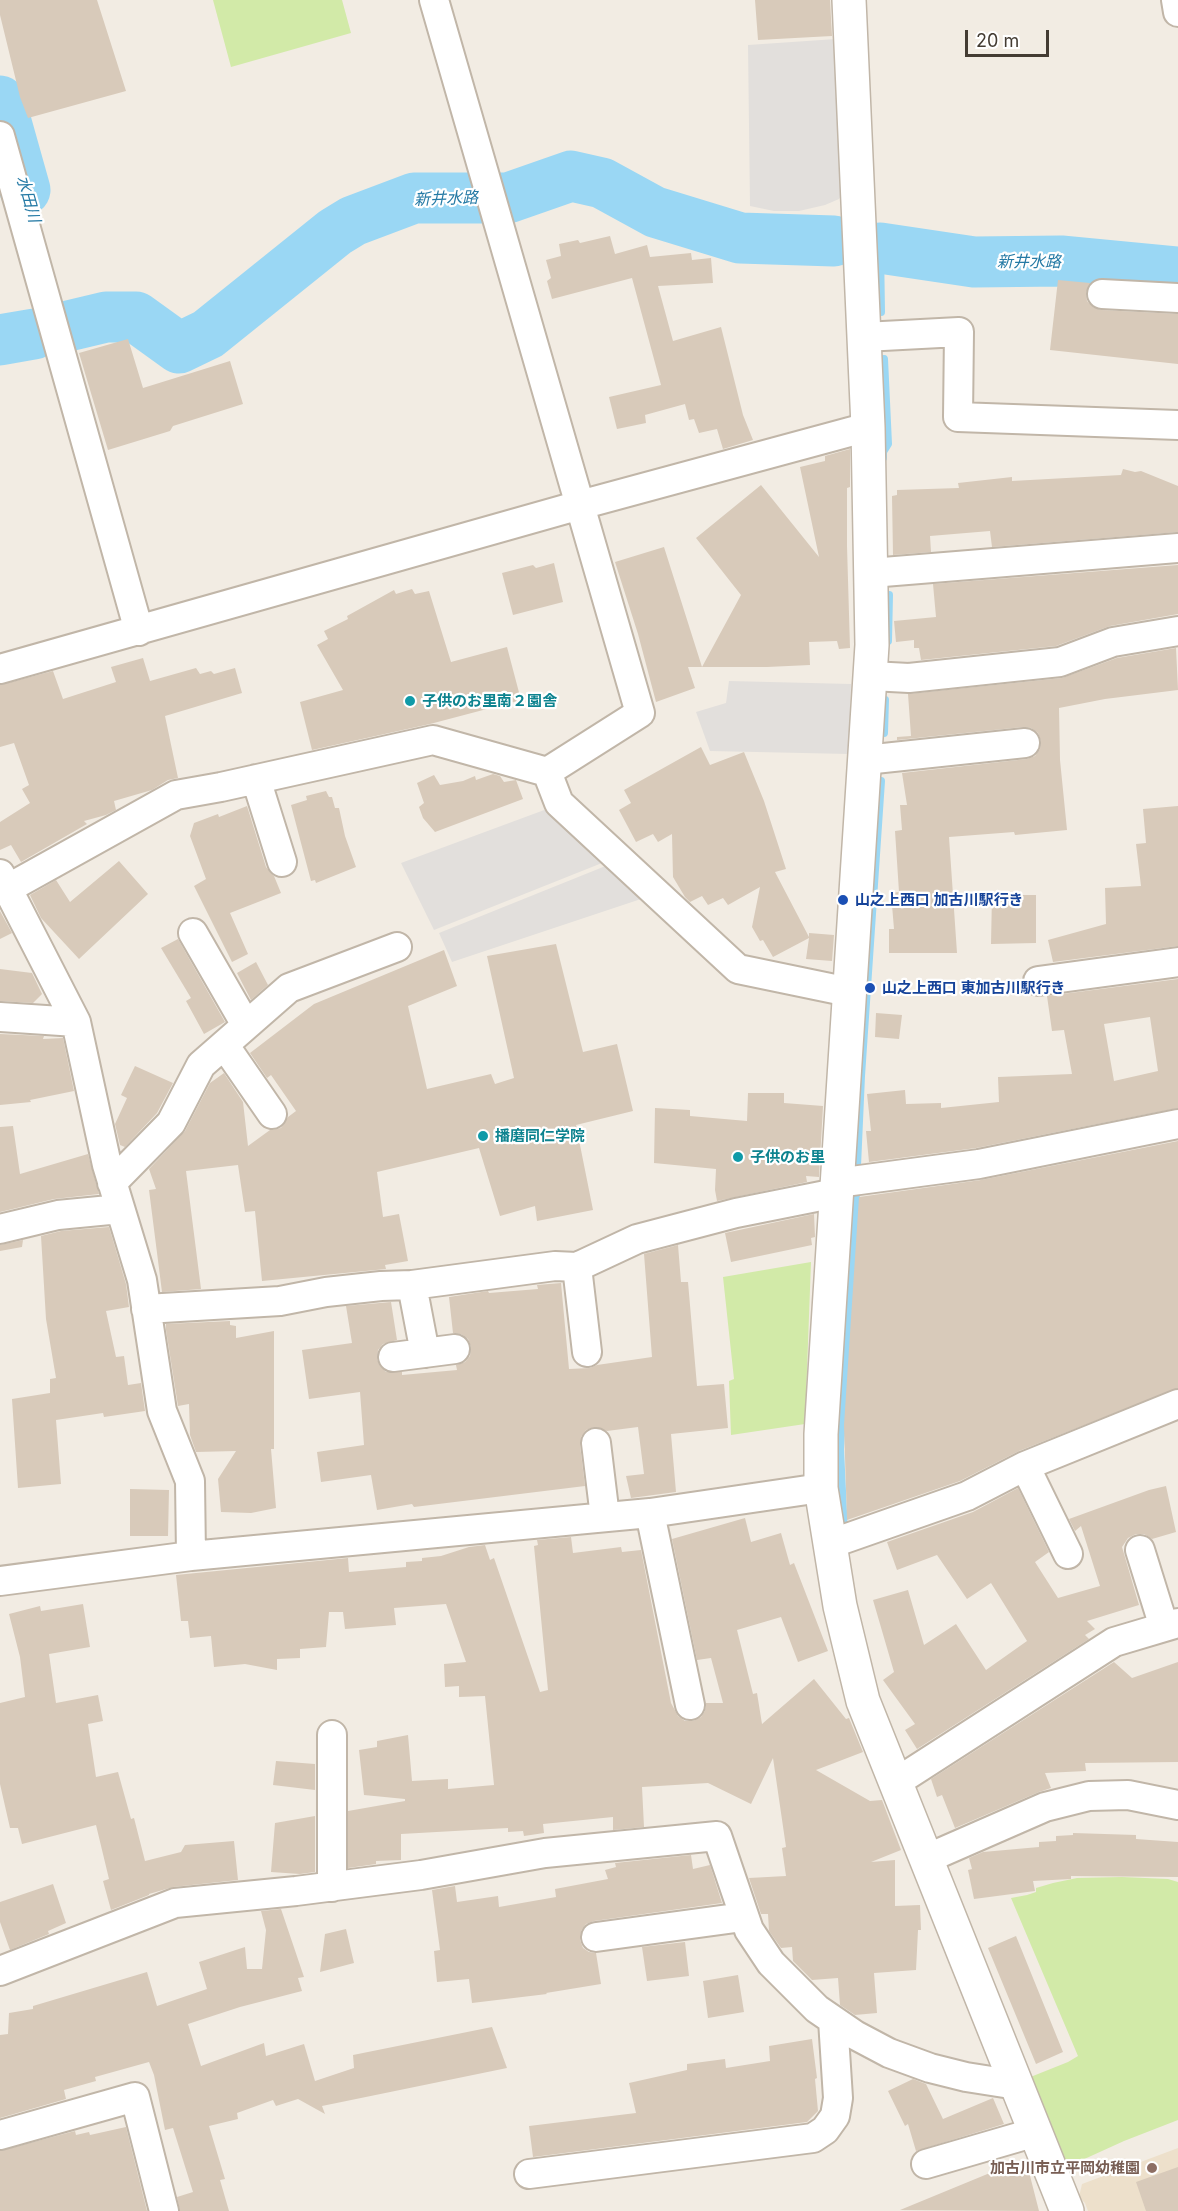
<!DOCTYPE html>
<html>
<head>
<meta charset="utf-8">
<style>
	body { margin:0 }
	#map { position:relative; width:1178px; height:2211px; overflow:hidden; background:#f2ece3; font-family:Inter,sans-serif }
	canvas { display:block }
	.scale { position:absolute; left:965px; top:30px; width:84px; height:27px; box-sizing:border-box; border:3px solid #443c33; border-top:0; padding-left:8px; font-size:18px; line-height:21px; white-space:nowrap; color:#443c33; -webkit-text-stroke:4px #fff; paint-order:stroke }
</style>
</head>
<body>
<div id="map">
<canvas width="1178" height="2211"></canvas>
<div class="scale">20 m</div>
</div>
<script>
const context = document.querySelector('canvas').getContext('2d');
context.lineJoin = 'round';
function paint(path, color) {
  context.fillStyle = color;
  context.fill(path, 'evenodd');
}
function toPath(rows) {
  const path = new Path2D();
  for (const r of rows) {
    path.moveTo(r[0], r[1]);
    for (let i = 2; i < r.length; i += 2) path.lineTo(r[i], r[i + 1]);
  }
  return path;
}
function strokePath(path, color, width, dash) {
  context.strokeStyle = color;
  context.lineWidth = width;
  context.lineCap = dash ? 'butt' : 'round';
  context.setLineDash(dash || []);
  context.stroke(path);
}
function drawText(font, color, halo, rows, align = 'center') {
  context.font = font + ' Inter,"Noto Sans JP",sans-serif';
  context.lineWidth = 4.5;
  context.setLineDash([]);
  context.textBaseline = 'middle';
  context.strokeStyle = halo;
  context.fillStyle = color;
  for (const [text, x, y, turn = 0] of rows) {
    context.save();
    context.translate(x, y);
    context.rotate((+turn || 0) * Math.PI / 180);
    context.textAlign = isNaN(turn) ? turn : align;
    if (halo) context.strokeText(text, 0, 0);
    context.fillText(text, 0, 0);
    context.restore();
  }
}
paint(toPath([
	[1178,2148,1178,2211,1088,2211,1085,2203,1079,2197,1082,2184]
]), '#ede0cb');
paint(toPath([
	[213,0,342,0,351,33,231,67],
	[811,1262,805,1424,731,1435,729,1381,734,1379,723,1277],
	[1122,1877,1168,1879,1178,1882,1178,2120,1124,2141,1080,2161,1061,2164,1028,2078,1068,2062,1078,2056,1011,1898,1027,1895,1036,1892,1036,1888,1053,1883,1077,1878]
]), '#d2eaa8');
paint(toPath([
	[836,39,845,191,839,199,825,205,799,211,774,211,750,206,748,45],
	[729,681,851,684,849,754,710,751,696,712,726,703],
	[547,809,607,861,434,930,401,863],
	[608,865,644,898,452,962,439,933]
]), '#e2dfdc');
strokePath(toPath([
	[880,248,881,312],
	[883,458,883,452,888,444,884,359],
	[888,641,889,595],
	[884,733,885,700],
	[857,1166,861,1076,881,781],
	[844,1533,840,1449,856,1194]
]), '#9ad7f4', 8);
strokePath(toPath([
	[0,101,25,190],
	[880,248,974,262,1061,261,1178,272],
	[64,327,106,317,136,317,179,348,208,334,335,232,353,221,414,198,508,198,571,176,602,183,655,212,740,238,834,241],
	[0,340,34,334]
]), '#9ad7f4', 51);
paint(toPath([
	[0,0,97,0,126,91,28,118,20,97,0,15],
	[755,0,830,0,832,36,758,40],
	[610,236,615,254,647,245,650,257,691,253,692,260,711,258,713,283,658,286,673,341,721,327,743,415,753,440,723,449,717,429,699,433,694,419,689,420,685,404,645,415,646,423,617,429,609,397,661,385,632,278,552,299,547,281,551,278,546,260,561,256,559,244,578,240,580,243],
	[1058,280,1090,283,1086,293,1087,301,1093,307,1101,310,1178,314,1178,364,1050,350],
	[128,339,143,388,230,361,243,404,173,426,170,431,108,450,79,353],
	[850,449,850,487,847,488,847,546,850,648,839,649,837,641,809,642,810,665,767,667,688,667,695,688,656,702,638,634,615,562,664,547,702,667,741,595,696,538,761,485,819,557,800,467,825,461,825,456],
	[1123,469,1135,472,1141,471,1178,486,1178,532,992,547,990,531,930,536,931,552,893,555,892,496,897,495,897,490,959,488,958,483,1012,477,1012,481,1121,475],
	[554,563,563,602,513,615,502,573,533,565,536,568],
	[1178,565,1178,614,1110,626,1056,646,921,660,919,648,914,648,914,640,896,642,894,621,936,617,933,584],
	[412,589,415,594,429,591,451,662,507,647,521,700,430,724,312,750,300,702,343,690,317,645,328,639,324,631,348,619,347,616,394,590,396,594],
	[1176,648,1178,690,1105,699,1059,708,1060,760,1067,830,1015,835,1014,832,949,837,957,953,889,953,889,929,894,929,891,893,899,892,895,831,902,830,900,805,907,805,902,773,1027,759,1035,756,1040,749,1041,742,1038,733,1031,728,1023,727,897,740,897,737,911,736,908,694,1062,678,1117,658],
	[143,658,150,681,196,668,200,674,211,671,214,674,235,668,242,693,165,716,178,778,168,780,152,790,114,801,116,810,106,815,84,821,87,824,21,862,11,845,0,850,0,822,30,803,22,789,29,785,14,743,0,747,0,685,53,671,63,699,116,682,111,667],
	[701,747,710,765,744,752,764,801,786,869,775,872,809,937,809,933,834,935,832,961,806,959,809,938,773,957,763,940,760,941,752,927,760,887,728,905,723,898,708,905,702,896,690,902,685,897,673,877,672,834,658,842,653,834,636,842,619,810,631,803,624,790],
	[493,774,500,776,504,782,516,780,523,799,435,832,423,818,419,807,424,803,417,783,434,775,440,785,463,781,475,776,476,780],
	[326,791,329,797,332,797,335,808,339,808,345,836,356,867,316,883,315,880,311,881,291,805,307,800,306,796],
	[247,806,266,867,274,876,281,893,230,913,248,954,232,962,194,886,206,879,190,836,194,823,218,814,219,817],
	[1178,806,1178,946,1053,962,1048,940,1106,924,1105,888,1141,886,1136,844,1146,843,1143,809],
	[119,861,148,894,79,959,41,918,30,895,56,880,70,902],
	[992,895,1036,895,1036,943,991,944],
	[0,911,12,933,0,939],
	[178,939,225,1022,204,1034,186,1001,191,998,161,948],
	[556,944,583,1052,617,1044,633,1111,576,1125,593,1210,537,1221,535,1206,500,1216,479,1148,377,1172,383,1217,399,1214,408,1261,385,1265,386,1269,262,1281,255,1211,245,1212,238,1165,186,1171,201,1289,162,1292,149,1190,156,1189,149,1169,185,1131,210,1083,224,1073,243,1102,248,1146,270,1130,281,1128,288,1117,296,1111,271,1075,267,1078,250,1053,314,1004,444,950,457,986,408,1006,427,1089,491,1074,495,1084,514,1078,487,956],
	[256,962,268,985,251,1000,237,973],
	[0,969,32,973,42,994,33,1003,0,1001],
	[1178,979,1178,1108,976,1148,869,1162,866,1131,871,1131,867,1094,905,1090,906,1104,941,1103,941,1108,999,1102,998,1077,1072,1074,1064,1030,1052,1031,1047,996],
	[1150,1017,1158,1071,1114,1081,1104,1024],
	[876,1013,902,1015,899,1039,875,1037],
	[0,1034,44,1036,43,1039,63,1038,74,1091,30,1100,31,1102,0,1105],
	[135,1066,173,1083,157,1113,125,1147,120,1145,115,1124,127,1098,121,1095],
	[748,1093,784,1093,784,1103,823,1106,819,1177,806,1176,807,1182,717,1201,715,1190,716,1169,654,1163,655,1108,690,1110,690,1116,747,1121],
	[13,1126,20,1174,88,1154,99,1194,54,1199,0,1212,0,1127],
	[1178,1141,1178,1388,1019,1451,960,1481,847,1520,844,1425,859,1197,981,1180],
	[814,1214,815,1237,811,1238,812,1245,731,1262,725,1233],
	[109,1227,126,1284,129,1307,106,1311,116,1357,124,1356,128,1385,141,1383,145,1411,104,1417,103,1413,56,1420,61,1484,18,1488,12,1399,50,1393,50,1379,56,1378,46,1319,41,1236,61,1231],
	[23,1240,22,1247,0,1251,0,1245],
	[678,1245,681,1282,688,1282,697,1386,724,1384,728,1428,671,1434,676,1492,631,1498,626,1476,644,1474,638,1427,607,1431,595,1427,586,1430,581,1437,580,1445,585,1486,414,1507,412,1504,377,1510,371,1475,321,1482,317,1452,364,1445,360,1392,309,1399,302,1350,352,1343,346,1306,391,1302,397,1340,383,1344,378,1350,377,1359,380,1366,386,1372,402,1372,402,1375,457,1370,456,1365,465,1362,470,1356,471,1347,468,1339,461,1334,453,1333,449,1297,488,1291,489,1293,538,1289,537,1285,561,1283,569,1369,590,1368,597,1365,652,1357,644,1254],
	[230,1321,230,1325,236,1326,236,1338,274,1331,274,1449,271,1449,276,1508,251,1513,221,1512,218,1479,236,1451,196,1452,190,1435,189,1404,178,1406,166,1330,166,1324],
	[1166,1486,1176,1532,1152,1539,1144,1534,1136,1534,1128,1538,1122,1547,1139,1605,1087,1621,1095,1629,1085,1635,1089,1639,917,1749,905,1730,915,1724,883,1680,894,1672,873,1600,908,1590,924,1645,956,1624,986,1670,1027,1641,991,1583,967,1599,937,1555,897,1570,887,1542,973,1512,1018,1488,1049,1552,1035,1562,1058,1598,1100,1586,1081,1526,1075,1531,1069,1519,1149,1490],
	[130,1489,169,1490,168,1536,130,1536],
	[745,1518,751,1542,781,1533,790,1565,794,1563,828,1651,798,1662,781,1617,737,1630,753,1694,757,1693,762,1724,814,1679,846,1719,849,1718,863,1752,816,1770,870,1801,882,1800,901,1850,871,1862,895,1860,895,1906,920,1905,921,1930,918,1930,916,1970,874,1973,877,2013,855,2015,840,2005,838,1978,812,1980,793,1961,792,1947,781,1948,769,1931,768,1914,761,1914,749,1878,786,1876,782,1848,786,1847,773,1758,751,1804,708,1783,642,1787,644,1827,613,1830,613,1817,543,1824,544,1833,524,1836,523,1831,508,1832,508,1828,401,1834,401,1860,376,1861,376,1864,348,1868,348,1811,405,1801,405,1799,364,1795,359,1750,377,1747,377,1741,408,1735,412,1781,448,1779,448,1789,494,1785,485,1696,459,1697,459,1686,445,1687,444,1664,466,1662,446,1604,394,1608,396,1625,345,1629,343,1612,329,1612,326,1647,300,1649,300,1658,277,1659,277,1670,245,1664,214,1667,211,1636,190,1638,188,1621,181,1621,176,1575,348,1558,349,1572,406,1567,406,1562,422,1561,422,1558,441,1556,469,1547,485,1545,490,1560,494,1558,540,1692,548,1690,534,1546,538,1545,537,1540,571,1537,573,1553,621,1547,622,1552,641,1550,671,1703,678,1716,685,1721,693,1721,701,1717,705,1711,706,1703,723,1703,711,1658,697,1660,672,1539],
	[83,1604,90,1647,49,1654,56,1703,98,1695,103,1721,88,1724,96,1777,118,1772,131,1819,134,1818,145,1861,181,1852,185,1845,234,1841,238,1880,173,1887,149,1894,149,1895,111,1910,103,1881,109,1879,96,1825,22,1844,18,1828,10,1828,0,1784,0,1703,25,1697,20,1657,9,1614,40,1606,41,1611],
	[1114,1662,1132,1678,1178,1662,1178,1762,1085,1763,1086,1771,1045,1773,1051,1788,1039,1792,955,1828,942,1795,937,1797,931,1779],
	[276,1761,315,1764,315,1790,273,1785],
	[315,1816,315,1872,300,1874,271,1872,275,1823],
	[1073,1833,1136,1835,1136,1839,1178,1842,1178,1877,1071,1876,1071,1879,1033,1881,1035,1891,974,1899,968,1870,972,1869,969,1858,983,1852,1039,1847,1039,1842,1056,1841,1056,1836,1073,1835],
	[691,1855,693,1869,710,1865,722,1903,594,1921,586,1924,581,1931,580,1940,583,1948,589,1952,596,1953,601,1984,546,1993,547,1994,472,2003,469,1979,437,1982,434,1951,440,1950,432,1890,455,1886,457,1902,498,1896,499,1907,556,1897,555,1889,608,1879,605,1870,616,1867,615,1863],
	[53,1884,66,1923,48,1931,49,1934,10,1950,0,1922,0,1902],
	[281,1909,304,1977,298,1978,302,1991,240,2007,188,2024,201,2066,264,2043,266,2056,304,2044,315,2081,354,2068,353,2055,492,2027,507,2068,322,2106,325,2114,298,2099,276,2106,273,2100,237,2113,238,2119,209,2126,225,2179,220,2180,229,2211,180,2211,177,2197,193,2192,173,2128,165,2130,154,2075,149,2062,95,2077,96,2081,64,2090,66,2099,0,2118,0,2035,8,2034,9,2013,33,2009,33,2006,147,1972,157,2006,207,1989,199,1962,245,1947,247,1969,262,1969,266,1930,261,1911],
	[346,1929,354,1963,320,1972,325,1934],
	[1016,1936,1063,2052,1036,2064,988,1948],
	[685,1942,689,1976,647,1981,642,1947],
	[738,1975,744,2012,708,2018,703,1981],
	[812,2039,817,2078,815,2079,818,2111,807,2122,533,2157,529,2126,636,2113,629,2083,687,2070,687,2064,725,2059,726,2068,770,2061,769,2046],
	[913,2079,926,2084,943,2119,993,2098,1004,2124,916,2151,908,2124,905,2126,888,2091],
	[126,2127,147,2211,0,2211,0,2151,75,2131,76,2135,89,2132,90,2135],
	[1019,2161,1023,2170,1028,2168,1039,2211,900,2210],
	[1178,2167,1178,2211,1146,2211,1136,2182]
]), '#d8caba');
const minor = toPath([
	[1176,0,1178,12],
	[0,136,139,631],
	[1102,294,1178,298],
	[864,337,959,332,958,417,1178,425],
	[871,573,1178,548],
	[0,669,580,505,868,427],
	[871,676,909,678,1060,662,1113,642,1178,631],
	[865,760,1025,743],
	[547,772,559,803,738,969,849,992],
	[256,779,282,862],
	[0,874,76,1022],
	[7,889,176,795,221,787,433,740,547,772,640,713,434,0],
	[193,933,246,1025],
	[1038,981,1178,962],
	[0,1017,76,1022,107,1165,142,1280,162,1411,190,1481,191,1556],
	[225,1046,272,1114],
	[112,1183,171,1123,201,1065,289,988,397,947],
	[837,1183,979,1164,1178,1124],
	[0,1229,58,1215,120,1209],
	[577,1267,587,1352],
	[146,1309,280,1301,326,1292,381,1286,412,1285],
	[425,1353,412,1285,555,1266,577,1267,637,1239,736,1213,836,1193],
	[393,1357,455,1349],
	[596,1443,605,1517],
	[1025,1466,1068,1554],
	[650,1513,690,1705],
	[830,1544,967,1496,1025,1466,1178,1404],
	[1140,1550,1164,1627],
	[0,1581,191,1556,650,1513,821,1488],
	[895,1783,1114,1642,1178,1623],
	[926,1859,1045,1807,1089,1796,1128,1795,1178,1805],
	[332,1887,332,1735],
	[596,1937,743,1917],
	[0,1971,175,1903,296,1891,421,1875,545,1853,717,1836,749,1930,771,1963,817,2009,855,2035,889,2053,930,2068,966,2077,1017,2085],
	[0,2135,135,2097,164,2211],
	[926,2164,1036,2132],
	[529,2174,813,2138,825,2130,835,2116,838,2098,833,2020]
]);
const tertiary = toPath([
	[849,0,868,427,872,645,821,1434,821,1488,840,1606,863,1701,1067,2211]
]);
strokePath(minor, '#c1b6a8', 32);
strokePath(tertiary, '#c1b6a8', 36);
strokePath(minor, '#fff', 28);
strokePath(tertiary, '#fff', 33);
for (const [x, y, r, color] of [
	[410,701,6,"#0f9aa8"],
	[843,900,6,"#1a4fb4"],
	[870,988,6,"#1a4fb4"],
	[483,1136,6,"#0f9aa8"],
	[738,1157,6,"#0f9aa8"],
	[1152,2168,6,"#8d6e63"]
]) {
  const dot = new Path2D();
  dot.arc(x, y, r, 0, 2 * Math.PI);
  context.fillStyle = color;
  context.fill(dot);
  strokePath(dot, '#fff', 2);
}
drawText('bold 15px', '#0d838f', '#fff', [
	["子供のお里南２園舎",422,701],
	["播磨同仁学院",495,1136],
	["子供のお里",750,1157]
], 'left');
drawText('bold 15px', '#164399', '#fff', [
	["山之上西口 加古川駅行き",855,900],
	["山之上西口 東加古川駅行き",882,988]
], 'left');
drawText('bold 15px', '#785e54', '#fff', [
	["加古川市立平岡幼稚園",1140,2168]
], 'right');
drawText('italic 16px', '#257aa5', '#fff', [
	["水田川",28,199,74],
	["新井水路",446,199,-2],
	["新井水路",1029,262]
]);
</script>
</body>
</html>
